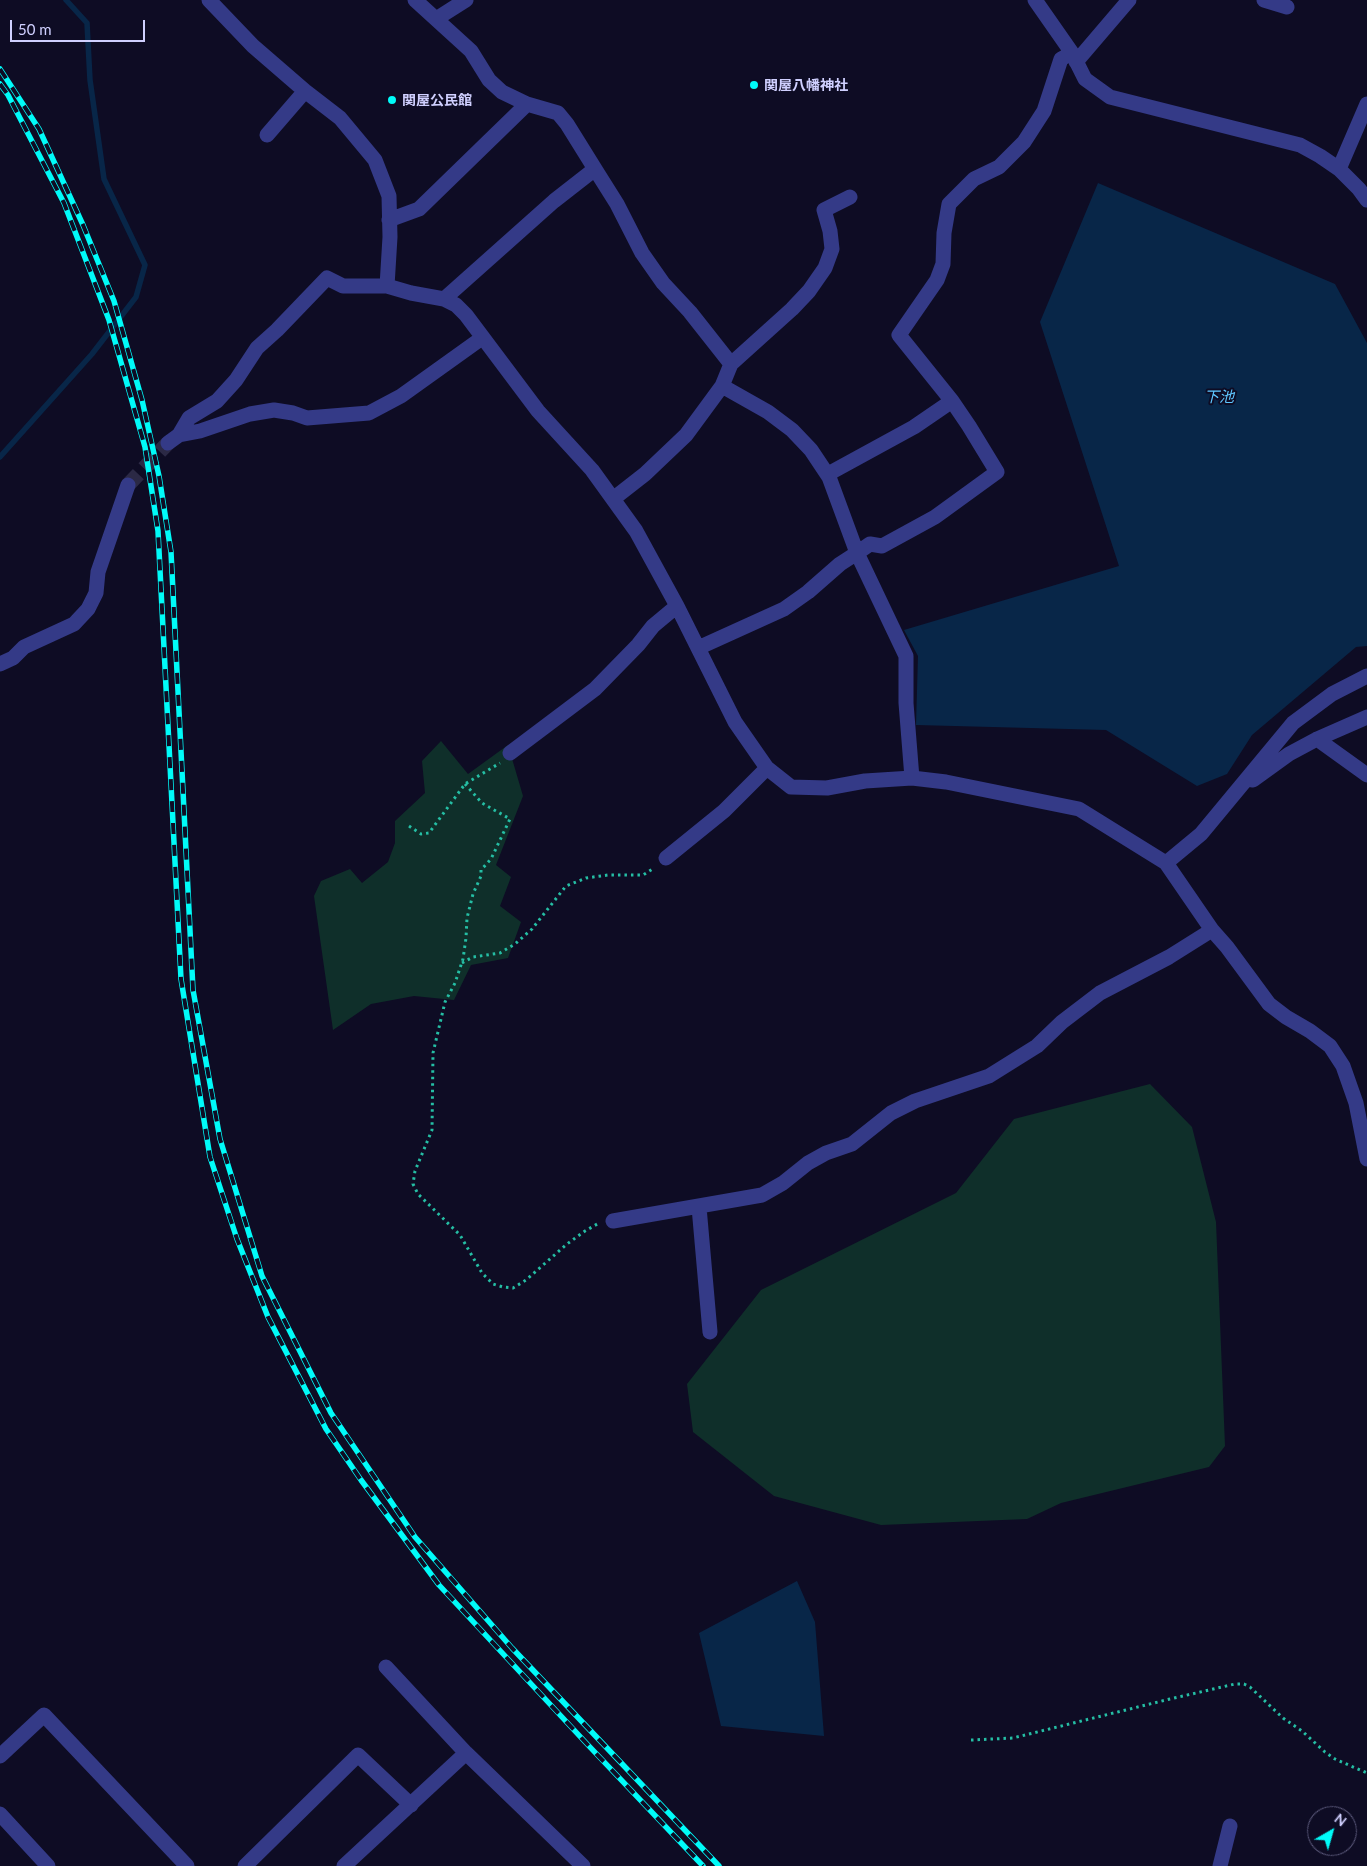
<!DOCTYPE html>
<html>
<head>
<meta charset="utf-8">
<style>
	body { margin:0 }
	#map { position:relative; width:1367px; height:1866px; overflow:hidden; background:#0e0c24; font-family:Lato,sans-serif }
	canvas { display:block }
	.north { position:absolute; left:1307px; top:1806px; width:50px; height:50px; box-sizing:border-box; background:#0e0c24; border:1px solid #5c5a7c; border-radius:50%; rotate:38deg; font-size:14px; font-weight:700; line-height:20px; text-align:center; color:#d0d0ff }
	.north::after { content:''; display:block; margin:auto; width:18px; height:22px; background:#00fbf9; clip-path:polygon(50% 0,100% 100%,50% 72%,0 100%) }
	.scale { position:absolute; left:10px; top:20px; width:135px; height:22px; box-sizing:border-box; border:2px solid #d0d0ff; border-top:0; padding-left:6px; font-size:15px; line-height:18px; white-space:nowrap; color:#d0d0ff; -webkit-text-stroke:4px #0e0c24; paint-order:stroke }
</style>
</head>
<body>
<div id="map">
<canvas width="1367" height="1866"></canvas>
<div class="north">N</div>
<div class="scale">50 m</div>
</div>
<script>
const context = document.querySelector('canvas').getContext('2d');
context.lineJoin = 'round';
function paint(path, color) {
  context.fillStyle = color;
  context.fill(path, 'evenodd');
}
function toPath(rows) {
  const path = new Path2D();
  for (const r of rows) {
    path.moveTo(r[0], r[1]);
    for (let i = 2; i < r.length; i += 2) path.lineTo(r[i], r[i + 1]);
  }
  return path;
}
function strokePath(path, color, width, dash) {
  context.strokeStyle = color;
  context.lineWidth = width;
  context.lineCap = dash ? 'butt' : 'round';
  context.setLineDash(dash || []);
  context.stroke(path);
}
function drawText(font, color, halo, rows, align = 'center') {
  context.font = font + ' Lato,"Noto Sans JP",sans-serif';
  context.lineWidth = 4;
  context.setLineDash([]);
  context.textBaseline = 'middle';
  context.strokeStyle = halo;
  context.fillStyle = color;
  for (const [text, x, y, turn = 0] of rows) {
    context.save();
    context.translate(x, y);
    context.rotate((+turn || 0) * Math.PI / 180);
    context.textAlign = isNaN(turn) ? turn : align;
    if (halo) context.strokeText(text, 0, 0);
    context.fillText(text, 0, 0);
    context.restore();
  }
}
paint(toPath([
	[441,741,468,774,508,745,523,796,496,865,511,877,500,906,521,922,508,958,471,965,454,1000,414,996,371,1004,333,1030,314,896,321,881,350,869,362,883,388,862,395,843,395,821,425,793,422,761],
	[1150,1084,1192,1127,1216,1222,1225,1446,1209,1467,1061,1503,1027,1519,881,1525,774,1496,693,1432,687,1384,761,1290,956,1193,1014,1119]
]), '#0f2f2a');
paint(toPath([
	[1098,183,1335,284,1367,343,1367,646,1356,647,1252,735,1227,774,1197,786,1106,730,916,725,918,656,904,630,1119,566,1040,322],
	[797,1581,815,1622,824,1736,721,1726,699,1633]
]), '#082648');
strokePath(toPath([
	[0,457,92,354,136,297,145,265,104,179,90,80,87,23,66,0]
]), '#082648', 5.5);
strokePath(toPath([
	[128,485,168,443]
]), '#2b2945', 15, [15, 8]);
strokePath(toPath([
	[465,784,482,803,510,819,491,859,481,870,481,876,473,894,467,918,466,938,463,959,455,983,445,1002,433,1053,432,1130,415,1171,413,1184,418,1194,460,1235,482,1273,493,1284,503,1287,513,1288,526,1280,567,1244,585,1231,599,1223],
	[409,826,421,834,429,833,465,784,500,763],
	[462,963,473,957,500,953,515,944,532,929,566,886,586,878,608,875,643,875,654,868],
	[971,1740,1013,1738,1170,1699,1235,1684,1244,1684,1250,1687,1283,1718,1302,1731,1325,1752,1335,1759,1367,1773]
]), '#25bea4', 3, [2.5, 4]);
strokePath(toPath([
	[209,0,253,46,305,91,340,118,375,160,389,196,390,237,387,286,411,293,444,299,456,305,466,315,538,411,592,470,636,531,677,606,735,722,767,768,791,787,827,788,865,781,912,778,946,782,1079,809,1166,863,1212,930,1227,947,1269,1004,1286,1017,1310,1031,1330,1046,1343,1066,1356,1103,1367,1159],
	[415,0,471,51,489,80,502,92,527,104],
	[1035,0,1072,53,1085,79,1110,97,1300,145,1320,156,1339,169,1359,189,1367,200],
	[1264,0,1287,7],
	[436,19,466,0],
	[1076,62,1129,0],
	[267,135,305,91],
	[1339,169,1367,104],
	[389,220,419,209,527,104,558,113,567,124,595,169],
	[444,299,554,201,595,169,617,204,642,253,663,283,690,312,731,364,722,386,686,435,645,474,613,499],
	[731,364,792,309,809,291,825,268,832,249,830,231,824,210,850,197],
	[179,435,189,418,217,401,236,380,257,348,277,330,327,278,343,286,387,286],
	[168,443,179,435,200,431,250,414,274,410,293,413,307,418,369,413,401,396,482,338],
	[828,474,914,427,952,401],
	[698,648,784,609,808,592,840,564,857,553,829,477,811,450,792,430,768,412,722,386],
	[0,664,13,658,24,647,74,624,88,609,96,593,98,572,128,485],
	[1317,739,1367,775],
	[510,753,595,689,638,645,653,626,677,606],
	[912,778,906,703,906,656,857,553,870,544,882,546,935,517,997,472,969,426,952,401,899,335,937,280,943,264,944,233,949,204,974,179,999,167,1024,142,1044,111,1061,59,1072,53],
	[1253,780,1289,754,1317,739,1367,717],
	[666,858,724,811,767,768],
	[1166,863,1201,834,1293,723,1332,694,1367,676],
	[699,1207,710,1332],
	[613,1221,762,1195,783,1183,808,1163,826,1153,852,1144,891,1113,915,1101,989,1076,1037,1046,1062,1022,1100,993,1169,957,1212,930],
	[386,1667,466,1753,583,1866],
	[0,1756,44,1715,187,1866],
	[0,1814,48,1866],
	[245,1866,358,1755,411,1805],
	[344,1866,466,1753],
	[1220,1866,1230,1826]
]), '#343a87', 15);
const rail = toPath([
	[0,69,39,129,83,225,114,301,142,400,159,476,171,552,193,990,220,1139,262,1276,331,1413,415,1537,512,1648,719,1866],
	[0,84,8,95,64,203,109,320,145,447,158,531,181,979,210,1157,237,1239,268,1317,326,1429,361,1480,439,1585,588,1745,703,1866]
]);
strokePath(rail, '#00fbf9', 5.5);
strokePath(rail, '#0e0c24', 4, [11]);
for (const [x, y, r, color] of [
	[754,85,5,"#00fbf9"],
	[392,100,5,"#00fbf9"]
]) {
  const dot = new Path2D();
  dot.arc(x, y, r, 0, 2 * Math.PI);
  context.fillStyle = color;
  context.fill(dot);
  strokePath(dot, '#0e0c24', 2);
}
drawText('bold 14px', '#d0d0ff', '#0e0c24', [
	["関屋八幡神社",764,85],
	["関屋公民館",402,100]
], 'left');
drawText('italic 15px', '#5ec6ff', '#0e0c24', [
	["下池",1219,397]
]);
</script>
</body>
</html>
